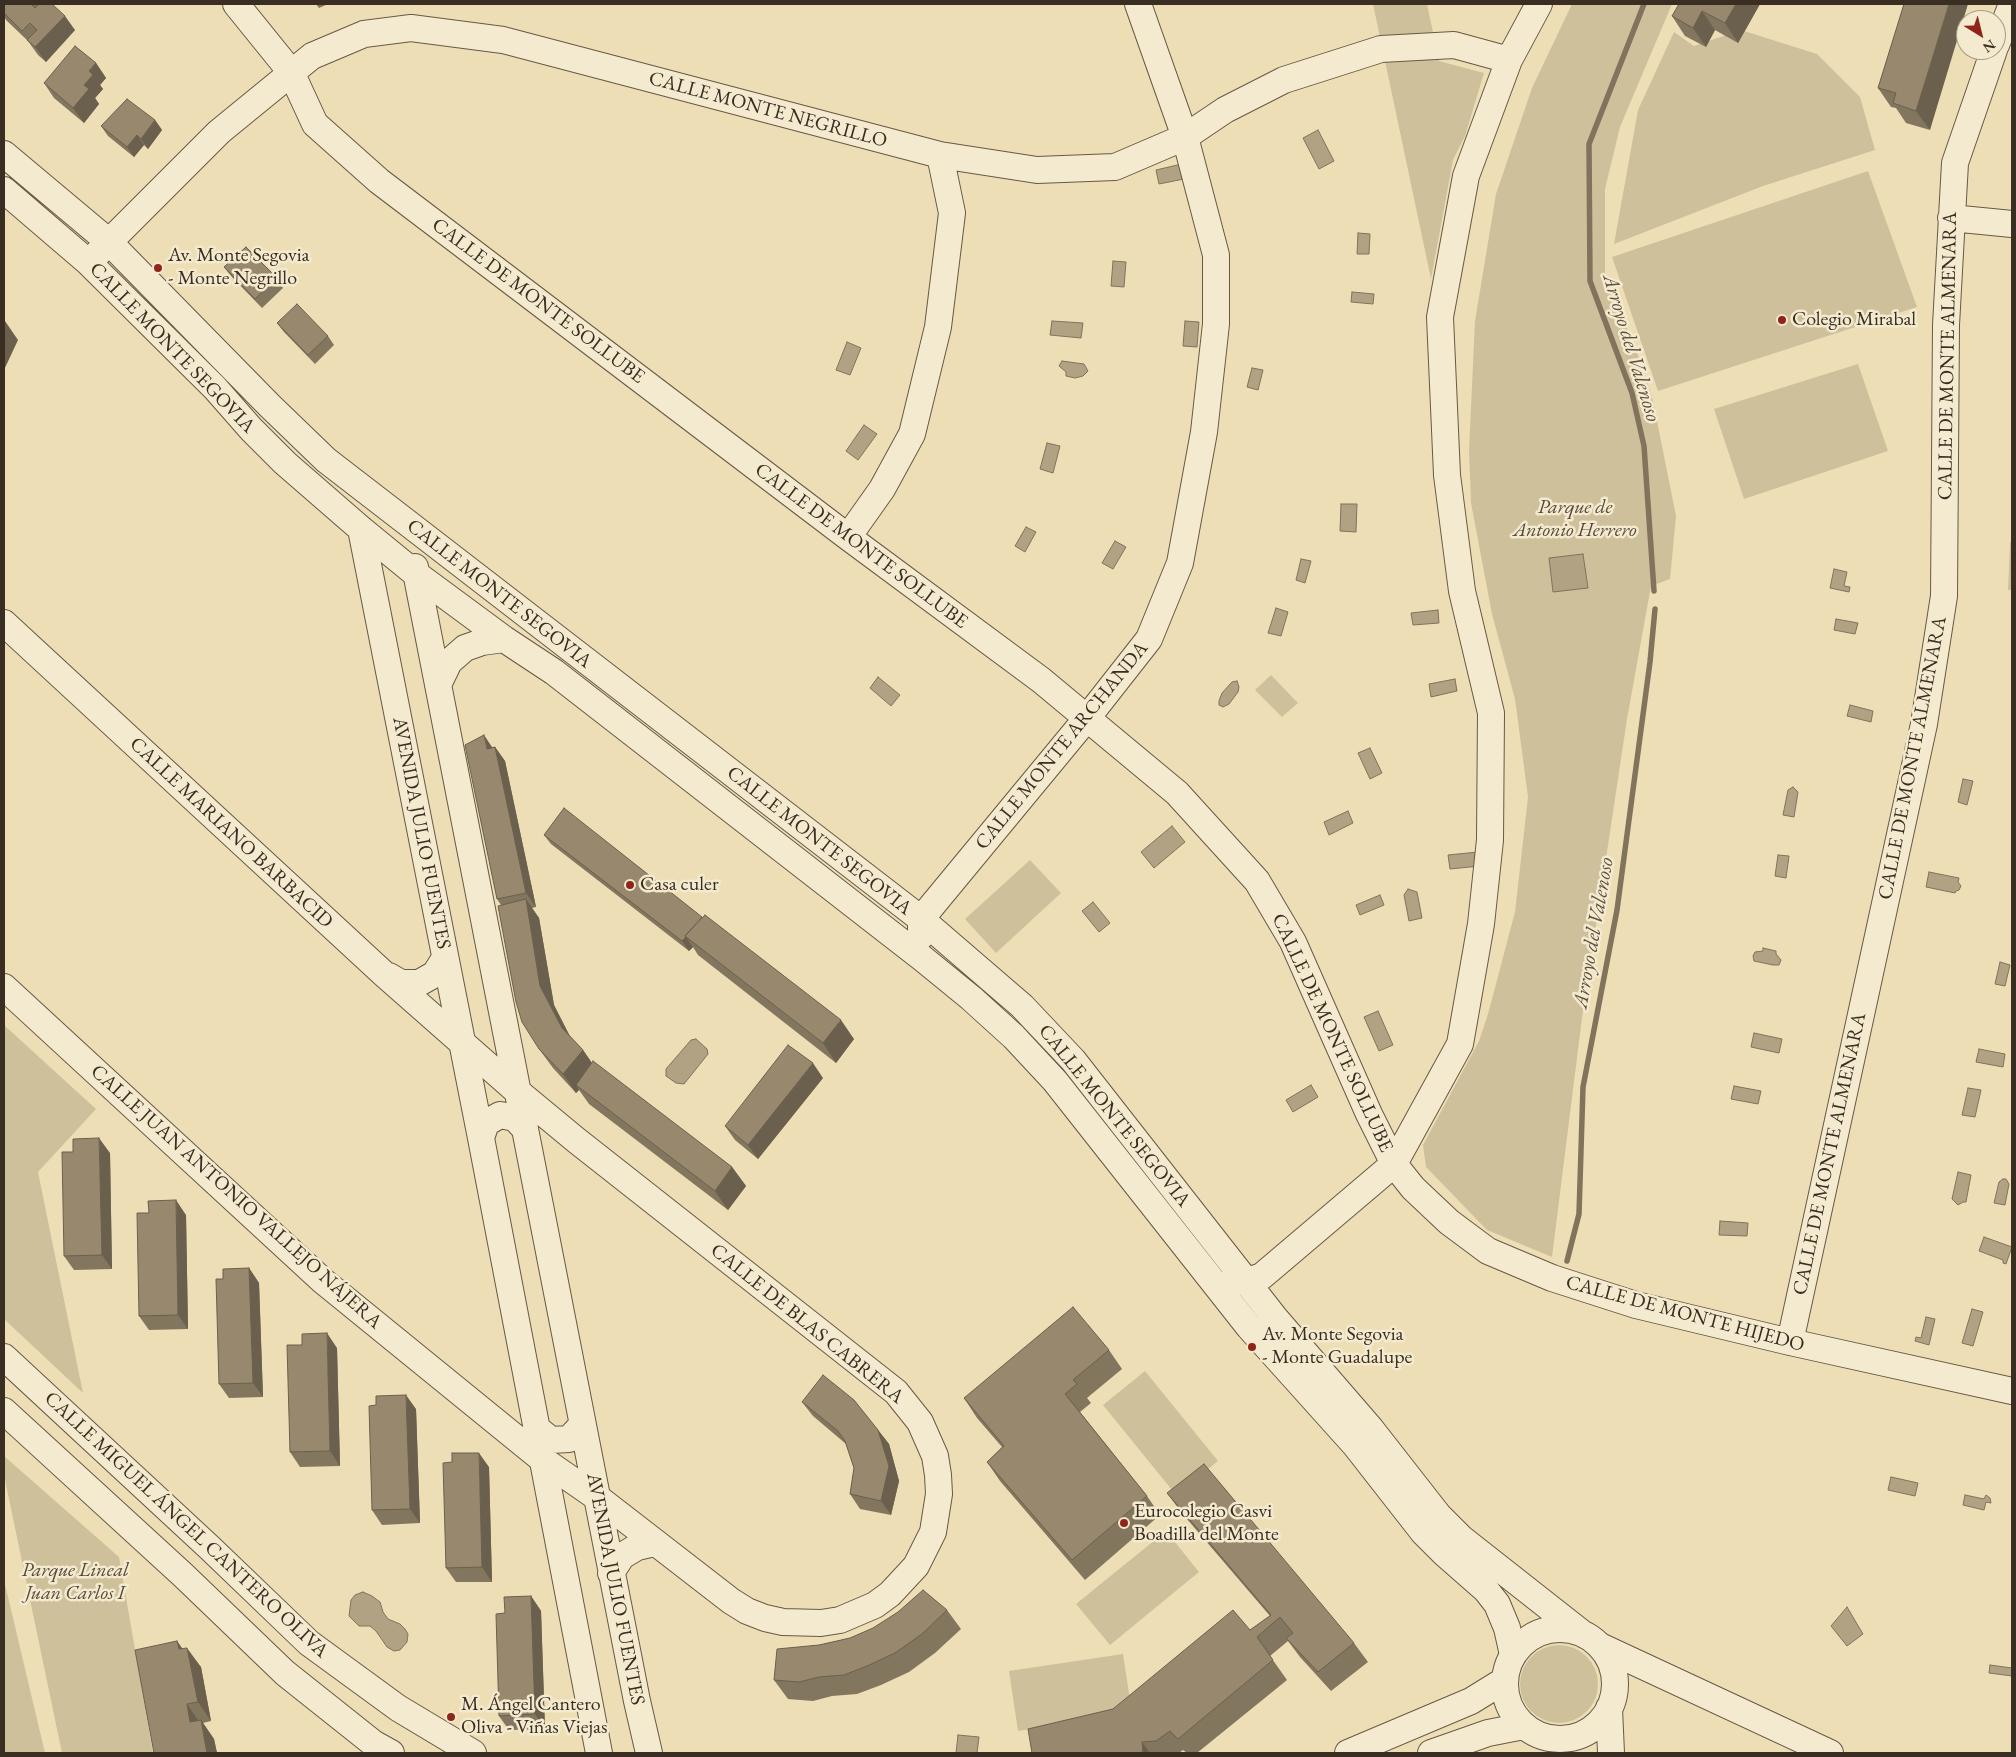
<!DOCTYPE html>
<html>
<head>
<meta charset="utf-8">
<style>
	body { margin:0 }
	#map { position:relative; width:2016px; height:1757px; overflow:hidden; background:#eedeb5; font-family:"EB Garamond",serif }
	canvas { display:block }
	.frame { position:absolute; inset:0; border:5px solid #3a2d21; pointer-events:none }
	.north { position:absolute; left:1956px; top:10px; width:50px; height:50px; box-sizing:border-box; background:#f4eacf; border:1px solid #aa9e89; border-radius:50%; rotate:144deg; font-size:14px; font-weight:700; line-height:20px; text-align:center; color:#3a2d21 }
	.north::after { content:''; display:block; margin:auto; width:18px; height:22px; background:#8f2418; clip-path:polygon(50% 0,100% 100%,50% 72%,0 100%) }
</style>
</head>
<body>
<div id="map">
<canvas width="2016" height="1757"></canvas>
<div class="frame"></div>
<div class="north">N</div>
</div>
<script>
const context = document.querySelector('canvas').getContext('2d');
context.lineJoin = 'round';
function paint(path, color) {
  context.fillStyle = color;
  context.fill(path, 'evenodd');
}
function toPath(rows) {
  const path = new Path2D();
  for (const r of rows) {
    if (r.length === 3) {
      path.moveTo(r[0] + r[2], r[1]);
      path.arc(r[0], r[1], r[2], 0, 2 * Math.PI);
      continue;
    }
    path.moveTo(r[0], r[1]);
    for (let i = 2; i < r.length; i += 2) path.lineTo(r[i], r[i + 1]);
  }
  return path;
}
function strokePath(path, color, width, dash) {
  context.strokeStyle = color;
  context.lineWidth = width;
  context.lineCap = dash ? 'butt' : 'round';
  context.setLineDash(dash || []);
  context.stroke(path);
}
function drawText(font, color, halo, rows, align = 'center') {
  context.font = font + ' "EB Garamond",serif';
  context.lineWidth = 5;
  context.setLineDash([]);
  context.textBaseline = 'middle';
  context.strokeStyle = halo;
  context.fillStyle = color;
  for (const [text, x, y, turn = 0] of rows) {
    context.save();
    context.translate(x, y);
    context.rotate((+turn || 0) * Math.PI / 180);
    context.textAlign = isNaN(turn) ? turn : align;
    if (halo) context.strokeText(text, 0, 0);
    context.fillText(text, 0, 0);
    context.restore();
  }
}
paint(toPath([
	[1373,4,1427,4,1439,61,1484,73,1465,136,1453,160,1431,279],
	[1572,4,1672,4,1620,127,1605,189,1605,275,1642,365,1653,401,1676,516,1670,579,1651,586,1627,719,1582,1018,1552,1257,1487,1230,1426,1167,1423,1145,1479,1041,1488,1014,1515,912,1528,797,1515,699,1492,614,1471,503,1469,451,1475,321,1496,194,1532,88],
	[1741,30,1817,54,1860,97,1875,150,1763,186,1614,244,1638,110,1674,32,1694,46],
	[1868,171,1917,307,1658,391,1612,257],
	[1858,364,1888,451,1744,499,1714,409],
	[2010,542,2012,542,2012,590,2008,590],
	[1271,675,1298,703,1282,717,1255,690],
	[1030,860,1061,893,996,953,965,919],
	[4,1025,96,1109,38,1172,83,1393,4,1319],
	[1145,1371,1218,1461,1176,1495,1103,1405],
	[4,1456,119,1557,153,1753,62,1753,4,1475],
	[1166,1531,1199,1572,1110,1645,1076,1604],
	[4,1580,45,1753,4,1753],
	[1559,1684,39],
	[1123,1654,1132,1713,1018,1731,1009,1671]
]), '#cfc09c');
const water = toPath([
	[1318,130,1334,161,1319,169,1303,138,1318,130],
	[1186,163,1189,178,1159,184,1156,170,1186,163],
	[1358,233,1370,234,1369,254,1357,254,1358,233],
	[1113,261,1126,262,1124,287,1111,286,1113,261],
	[1352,292,1374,294,1373,304,1351,302,1352,292],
	[1052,321,1083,323,1081,338,1050,335,1052,321],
	[1185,321,1199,322,1197,347,1183,346,1185,321],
	[847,342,861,348,850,375,836,370,847,342],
	[1062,361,1084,364,1088,371,1083,376,1075,378,1066,376,1066,372,1059,366,1062,361],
	[1252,368,1263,370,1258,390,1247,387,1252,368],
	[864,425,877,434,858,460,846,451,864,425],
	[1047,443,1060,446,1053,473,1040,469,1047,443],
	[1341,504,1357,504,1356,532,1340,531,1341,504],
	[1026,527,1036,532,1025,552,1015,546,1026,527],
	[1115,541,1126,547,1113,569,1102,563,1115,541],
	[1583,554,1588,588,1553,592,1549,558,1583,554],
	[1301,559,1311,561,1305,583,1296,580,1301,559],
	[1834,569,1847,572,1844,586,1850,587,1849,592,1830,588,1834,569],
	[1276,608,1288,612,1281,636,1268,633,1276,608],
	[1438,610,1439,623,1413,625,1411,613,1438,610],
	[1836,619,1858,623,1855,634,1834,630,1836,619],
	[878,677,900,695,891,706,870,688,878,677],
	[1455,679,1457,691,1431,697,1429,684,1455,679],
	[1237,681,1239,687,1238,692,1229,704,1223,707,1219,705,1219,701,1222,693,1232,682,1237,681],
	[1850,705,1873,711,1871,722,1847,716,1850,705],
	[1370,748,1382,773,1370,779,1358,753,1370,748],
	[1963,779,1973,781,1967,805,1958,802,1963,779],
	[1793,787,1798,792,1794,817,1783,815,1788,790,1793,787],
	[1348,811,1353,823,1329,835,1324,822,1348,811],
	[1172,826,1185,842,1154,868,1141,852,1172,826],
	[1478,852,1480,866,1450,869,1448,855,1478,852],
	[1778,855,1789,856,1786,878,1775,876,1778,855],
	[1929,872,1959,878,1958,882,1961,886,1959,890,1956,891,1955,893,1926,887,1929,872],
	[1408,889,1417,892,1422,918,1409,921,1404,895,1408,889],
	[1380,895,1384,905,1360,915,1356,905,1380,895],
	[1093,902,1110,923,1099,932,1082,911,1093,902],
	[1763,948,1776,951,1776,954,1781,960,1779,965,1773,965,1754,961,1753,956,1755,952,1763,951,1763,948],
	[2000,962,2010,965,2005,986,1995,984,2000,962],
	[1378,1011,1393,1045,1379,1051,1364,1017,1378,1011],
	[1754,1033,1782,1039,1779,1053,1751,1047,1754,1033],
	[696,1039,707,1049,708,1054,684,1084,676,1083,666,1076,666,1069,691,1040,696,1039],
	[1979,1049,2005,1054,2003,1067,1976,1062,1979,1049],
	[1311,1085,1318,1097,1293,1112,1286,1100,1311,1085],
	[1734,1086,1761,1091,1758,1104,1731,1099,1734,1086],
	[1968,1088,1981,1090,1975,1117,1962,1115,1968,1088],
	[1958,1172,1971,1175,1966,1202,1963,1202,1958,1205,1952,1199,1958,1172],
	[2003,1179,2006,1179,2009,1184,2005,1205,1994,1203,1999,1182,2003,1179],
	[1720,1221,1748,1223,1747,1236,1719,1235,1720,1221],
	[1984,1237,2012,1247,2006,1264,2003,1263,2003,1260,1979,1251,1984,1237],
	[1972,1309,1983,1312,1973,1346,1962,1343,1972,1309],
	[1926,1317,1935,1319,1929,1345,1915,1341,1916,1337,1921,1338,1926,1317],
	[1891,1477,1918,1483,1915,1496,1888,1490,1891,1477],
	[1965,1495,1984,1499,1986,1495,1990,1498,1991,1503,1986,1502,1984,1510,1963,1505,1965,1495],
	[363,1592,372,1596,380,1602,383,1612,388,1619,400,1624,405,1629,408,1634,407,1642,400,1650,394,1651,387,1647,376,1631,370,1626,359,1626,349,1616,351,1600,355,1595,363,1592],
	[1847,1607,1863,1634,1847,1646,1831,1626,1847,1607],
	[1990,1665,2012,1668,2012,1676,1989,1673,1990,1665],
	[958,1735,979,1737,977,1753,956,1753,958,1735]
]);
paint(water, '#b1a283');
strokePath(water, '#81735c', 1);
strokePath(toPath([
	[1644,4,1589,144,1590,281,1632,393,1644,446,1654,591],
	[1567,1261,1579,1214,1583,1087,1617,910,1650,662,1655,609]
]), '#81735c', 5.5);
const minor = toPath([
	[236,4,291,72,315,124,379,181,848,537,1041,680,1177,793,1257,881,1293,942,1369,1114,1394,1164,1413,1188,1449,1222,1488,1251,1552,1278,1636,1305,1790,1342,2012,1391],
	[1996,45,2012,4],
	[4,154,109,242,270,406,326,460,921,919,1022,1006,1073,1060,1275,1318,1371,1429,1439,1516,1461,1538,1583,1634],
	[4,190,89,263,215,388,251,429,285,463,361,529,416,574,504,639,554,672,922,958,971,998,1014,1037,1055,1081,1249,1327,1355,1445,1423,1532,1445,1554,1486,1590,1497,1604,1507,1628,1513,1655],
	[1951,218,2012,224],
	[97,254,219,132,312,56,364,34,411,28,503,40,940,155,1037,170,1115,167,1185,137,1225,110,1284,80,1381,49,1454,45,1509,60],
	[361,529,481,1138,599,1753],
	[848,537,882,489,912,434,938,327,952,213,940,155],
	[415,567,637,1701,649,1753],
	[4,623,384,974,518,1092,576,1140,896,1392,920,1422,935,1456,938,1475,939,1494,933,1532,916,1566,890,1594,875,1605,840,1620,821,1623,783,1622,765,1618,747,1611,731,1601,598,1498,543,1460,323,1281,4,987],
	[438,685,449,662,465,648,482,642,504,639],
	[921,936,921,919,1087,718,1149,639,1180,563,1204,432,1216,324,1216,255,1185,137,1138,4],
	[389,976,401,983,419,983,435,974,445,958],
	[481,1138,486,1123,500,1115,515,1118,525,1129],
	[1231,1282,1247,1281,1262,1276,1394,1164,1460,1044,1481,924,1490,840,1491,713,1462,591,1447,475,1440,317,1466,176,1509,60,1539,4],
	[1790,1342,1924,724,1944,596,1946,325,1955,163,1994,50],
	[4,1357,210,1548,309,1643,398,1708,473,1753],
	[4,1411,183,1575,285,1673,373,1743,391,1753],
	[536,1428,551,1440,569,1439,582,1425],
	[611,1573,622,1556,637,1547,654,1543],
	[1560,1684,55],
	[1600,1646,1830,1753],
	[1609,1708,1611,1753],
	[1348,1753,1471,1701,1505,1680],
	[1431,1753,1488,1733,1524,1726]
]);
strokePath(minor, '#675946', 28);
strokePath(minor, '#f4eacf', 26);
paint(toPath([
	[4,4,38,4,75,30,46,62,38,55,28,41,7,21,4,17],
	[316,4,328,4,319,8],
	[1679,4,1760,4,1738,43,1715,30,1706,47,1685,36,1672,16],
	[1904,4,1930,130,1906,123,1896,108,1891,107,1878,88],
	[96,63,106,78,100,85,103,89,95,98,99,104,84,123,54,98,44,83],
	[155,120,162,130,148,149,144,145,134,157,108,136,101,126],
	[224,267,277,278,283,288,262,308,231,276],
	[277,323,328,336,334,345,315,364,284,332],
	[492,747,495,747,505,761,536,907,532,908,539,918,554,1005,570,1036,583,1050,592,1063,732,1167,746,1186,728,1210,589,1104,579,1090,576,1093,553,1068,539,1049,501,905,497,899],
	[544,835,854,1039,836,1063,698,955,693,947,689,951,551,844],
	[823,1078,758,1159,735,1140,725,1126],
	[110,1153,112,1269,74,1270,64,1256],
	[149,1213,186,1215,188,1329,149,1330,139,1316],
	[249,1268,259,1283,263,1397,229,1398,219,1384,223,1279],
	[337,1348,340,1466,300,1467,290,1452],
	[1109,1350,1122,1369,1087,1398,1091,1403,1080,1412,1147,1496,1160,1515,1085,1580,1000,1481,987,1462,1002,1447,977,1418,964,1398],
	[802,1402,878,1430,889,1444,899,1481,891,1515,860,1509,850,1494,854,1468,846,1444,813,1416],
	[376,1405,416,1409,420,1523,382,1525,372,1510],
	[489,1467,492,1582,456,1582,446,1568],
	[1167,1493,1354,1643,1368,1662,1331,1691,1300,1657,1288,1641,1270,1656,1287,1680,1197,1753,1187,1753,1183,1750,1179,1753,1032,1753,1113,1709,1250,1630,1270,1616,1181,1512],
	[531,1596,541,1611,545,1729,509,1730,499,1716,505,1613],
	[947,1610,961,1629,935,1653,909,1672,881,1685,857,1694,832,1696,813,1701,788,1699,774,1680,819,1645,850,1638],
	[177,1641,182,1648,201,1667,211,1721,203,1723,214,1739,217,1753,154,1753]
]), '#83765f');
paint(toPath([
	[1736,4,1760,4,1738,43,1725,23],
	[1949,4,1968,4,1930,130,1916,111],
	[1702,11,1715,30,1706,47,1693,28],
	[65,16,75,30,46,62,35,47],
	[96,63,106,78,100,85,103,89,95,98,99,104,84,123,73,108,84,85,89,71],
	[155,120,162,130,148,149,141,139],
	[137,135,144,145,134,157,127,147],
	[5,321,18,340,4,370,4,324],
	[484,735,494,750,487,749],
	[495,747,505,761,536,907,526,893],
	[526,899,539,918,554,1005,575,1047,562,1028,540,986],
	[686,937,693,947,689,951,682,941],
	[841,1020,854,1039,836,1063,823,1043],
	[583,1050,596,1069,576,1085,579,1090,576,1093,563,1074],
	[813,1063,823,1078,758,1159,748,1145],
	[99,1138,110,1153,112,1269,102,1255],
	[732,1167,746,1186,728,1210,715,1191],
	[176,1200,186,1215,188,1329,178,1315],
	[249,1268,259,1283,263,1397,253,1383],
	[327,1333,337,1348,340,1466,330,1451],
	[406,1395,416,1409,420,1523,410,1509],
	[878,1430,889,1444,899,1481,891,1515,881,1501],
	[479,1453,489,1467,492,1582,482,1567],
	[531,1596,541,1611,545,1729,535,1714],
	[177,1641,189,1659,187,1648,201,1667,211,1721,198,1702,179,1649],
	[187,1704,200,1723,190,1722],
	[201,1720,214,1739,217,1753,207,1753],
	[1142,1742,1150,1753,1144,1753,1143,1752]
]), '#6a604d');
const building = toPath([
	[4,4,31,4,35,8,39,4,52,4,65,16,35,47,27,40,37,30,30,23,22,31,4,13,4,4],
	[1679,4,1736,4,1725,23,1702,11,1693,28,1672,16,1679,4],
	[1904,4,1949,4,1916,111,1893,103,1896,93,1878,88,1904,4],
	[75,46,96,63,89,71,93,75,84,85,89,89,73,108,44,83,75,46],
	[127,99,155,120,141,139,137,135,127,147,101,126,127,99],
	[246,247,277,278,255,299,224,267,246,247],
	[297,304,328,336,308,355,277,323,297,304],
	[484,735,487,749,495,747,526,893,497,899,465,745,484,735],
	[564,808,702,917,685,936,686,937,682,941,544,835,564,808],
	[526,899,540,986,562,1028,583,1050,563,1074,539,1049,522,1022,516,1002,498,906,526,899],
	[705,915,841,1020,823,1043,685,936,705,915],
	[788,1045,813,1063,748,1145,725,1126,788,1045],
	[593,1061,732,1167,715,1191,576,1085,593,1061],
	[99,1138,102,1255,64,1256,62,1152,73,1152,73,1139,99,1138],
	[176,1200,178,1315,139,1316,137,1213,149,1213,148,1201,176,1200],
	[249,1268,253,1383,219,1384,216,1279,223,1279,223,1269,249,1268],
	[1073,1307,1109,1350,1073,1380,1077,1384,1065,1394,1147,1496,1072,1560,987,1462,1004,1446,964,1398,1073,1307],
	[327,1333,330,1451,290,1452,287,1345,302,1345,302,1334,327,1333],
	[823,1375,854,1400,878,1430,889,1466,881,1501,850,1494,854,1468,845,1441,838,1431,802,1402,823,1375],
	[406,1395,410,1509,372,1510,369,1406,376,1405,376,1396,406,1395],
	[452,1453,479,1453,482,1567,446,1568,443,1463,452,1462,452,1453],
	[1204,1464,1354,1643,1318,1672,1286,1638,1293,1633,1280,1617,1257,1637,1273,1660,1178,1739,1170,1731,1156,1741,1142,1742,1143,1752,1136,1753,1032,1753,1028,1729,1113,1709,1233,1610,1250,1630,1271,1615,1167,1493,1204,1464],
	[923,1590,947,1610,922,1634,895,1653,867,1666,844,1675,819,1677,799,1682,774,1680,777,1649,819,1645,850,1638,873,1628,898,1612,923,1590],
	[531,1596,535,1714,499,1716,496,1614,505,1613,504,1597,531,1596],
	[177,1641,179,1649,187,1648,198,1702,187,1704,190,1722,201,1720,207,1753,154,1753,135,1650,177,1641]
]);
paint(building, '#98896e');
strokePath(building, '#6a604d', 1);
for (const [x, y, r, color] of [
	[158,268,5,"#8f2418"],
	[1782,320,5,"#8f2418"],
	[630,885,5,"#8f2418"],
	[1252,1347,5,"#8f2418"],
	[1124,1523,5,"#8f2418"],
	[451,1717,5,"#8f2418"]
]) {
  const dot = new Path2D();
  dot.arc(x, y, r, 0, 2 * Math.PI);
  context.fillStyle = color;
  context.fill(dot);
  strokePath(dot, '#f4eacf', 2);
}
drawText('20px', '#3a2d21', '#f4eacf', [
	["CALLE MONTE NEGRILLO",768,110,15],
	["CALLE DE MONTE SOLLUBE",538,301,37],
	["CALLE MONTE SEGOVIA",172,348,46],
	["CALLE DE MONTE ALMENARA",1948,356,-89],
	["CALLE DE MONTE SOLLUBE",861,546,37],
	["CALLE MONTE SEGOVIA",499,594,38],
	["CALLE MONTE ARCHANDA",1062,746,-51],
	["CALLE DE MONTE ALMENARA",1913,758,-79],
	["CALLE MARIANO BARBACID",231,833,43],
	["AVENIDA JULIO FUENTES",421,833,79],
	["CALLE MONTE SEGOVIA",819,841,38],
	["CALLE DE MONTE SOLLUBE",1332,1033,65],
	["CALLE MONTE SEGOVIA",1114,1116,51],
	["CALLE DE MONTE ALMENARA",1830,1154,-78],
	["CALLE JUAN ANTONIO VALLEJO NÁJERA",236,1197,42],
	["CALLE DE MONTE HIJEDO",1685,1314,15],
	["CALLE DE BLAS CABRERA",807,1324,39],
	["CALLE MIGUEL ÁNGEL CANTERO OLIVA",186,1525,43],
	["AVENIDA JULIO FUENTES",615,1589,79]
]);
drawText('20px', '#3a2d21', '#f4eacf', [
	["Av. Monte Segovia",168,256],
	["- Monte Negrillo",168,279],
	["Colegio Mirabal",1792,320],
	["Casa culer",640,885],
	["Av. Monte Segovia",1262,1335],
	["- Monte Guadalupe",1262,1358],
	["Eurocolegio Casvi",1134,1512],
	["Boadilla del Monte",1134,1535],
	["M. Ángel Cantero",461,1705],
	["Oliva - Viñas Viejas",461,1728]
], 'left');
drawText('italic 20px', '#584a3a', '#f4eacf', [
	["Parque de",1575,508],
	["Antonio Herrero",1575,531],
	["Parque Lineal",75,1571],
	["Juan Carlos I",75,1594]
]);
drawText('italic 21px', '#5e503e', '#f4eacf', [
	["Arroyo del Valenoso",1631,348,73],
	["Arroyo del Valenoso",1594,933,-80]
]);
</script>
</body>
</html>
